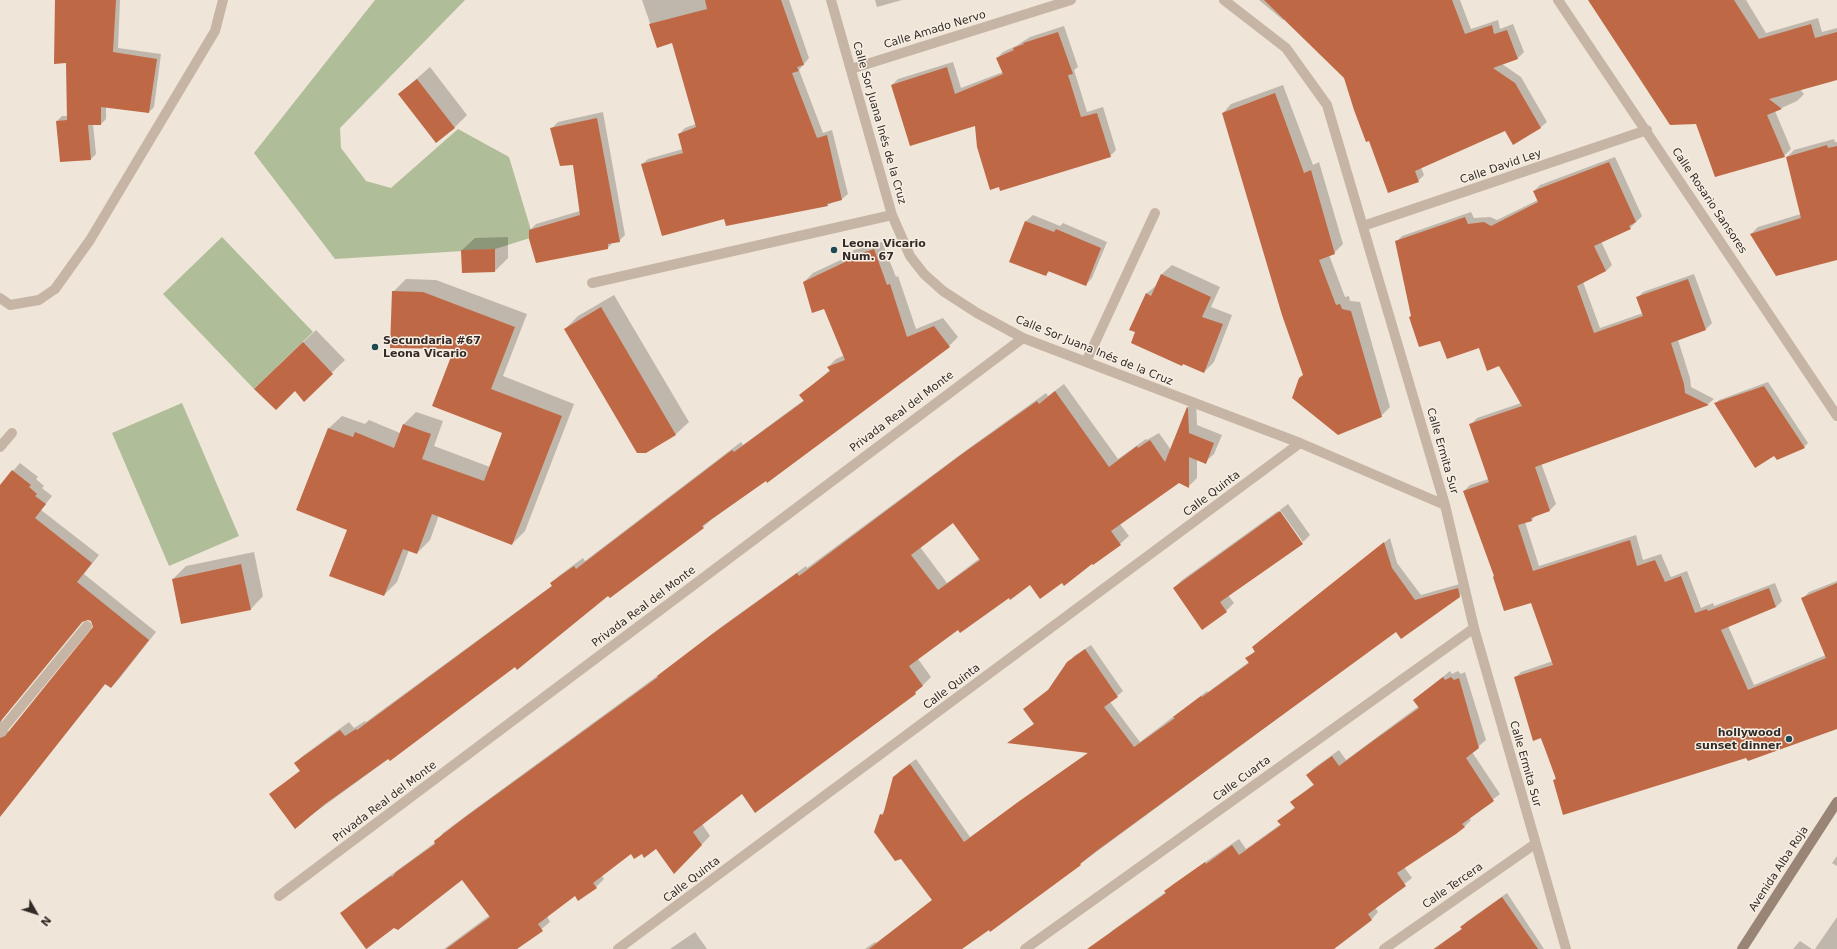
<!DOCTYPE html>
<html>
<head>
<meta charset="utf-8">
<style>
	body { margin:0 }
	#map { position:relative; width:1837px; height:949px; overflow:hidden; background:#efe5d8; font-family:"DejaVu Sans",sans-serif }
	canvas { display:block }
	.north { position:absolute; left:16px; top:893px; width:40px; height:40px; -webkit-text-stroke:3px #f7efe3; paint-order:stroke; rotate:129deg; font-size:11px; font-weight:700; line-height:16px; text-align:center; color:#322a26 }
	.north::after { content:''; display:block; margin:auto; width:14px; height:18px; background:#322a26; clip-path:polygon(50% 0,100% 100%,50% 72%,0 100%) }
</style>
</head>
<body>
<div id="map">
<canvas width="1837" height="949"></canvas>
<div class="north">N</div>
</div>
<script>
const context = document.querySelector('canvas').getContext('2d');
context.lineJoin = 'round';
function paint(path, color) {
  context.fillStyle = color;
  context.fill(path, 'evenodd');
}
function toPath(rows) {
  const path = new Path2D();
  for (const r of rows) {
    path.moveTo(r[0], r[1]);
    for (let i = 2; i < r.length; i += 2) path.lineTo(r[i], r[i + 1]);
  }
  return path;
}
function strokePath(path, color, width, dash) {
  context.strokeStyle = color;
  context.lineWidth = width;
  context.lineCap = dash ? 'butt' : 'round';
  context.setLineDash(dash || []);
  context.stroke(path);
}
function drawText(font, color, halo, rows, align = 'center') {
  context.font = font + ' "DejaVu Sans",sans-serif';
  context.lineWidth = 3;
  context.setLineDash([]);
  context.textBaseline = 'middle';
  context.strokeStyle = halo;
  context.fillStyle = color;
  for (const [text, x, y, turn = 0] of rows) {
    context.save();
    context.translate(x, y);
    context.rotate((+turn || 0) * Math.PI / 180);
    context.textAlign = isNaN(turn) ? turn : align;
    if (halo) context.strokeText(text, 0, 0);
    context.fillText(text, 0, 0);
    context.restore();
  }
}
paint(toPath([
	[375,0,465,0,340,128,341,148,366,181,391,188,458,129,509,157,533,237,495,249,335,259,254,153],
	[222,237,313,332,254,389,163,294],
	[182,403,239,536,169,566,112,433]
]), '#afbd99');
paint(toPath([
	[56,0,120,0,118,48,161,54,154,107,149,112,106,106,106,119,101,124,93,124,96,154,91,159,57,121,62,116,68,116,67,62],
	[642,0,789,0,809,58,799,70,823,133,832,130,848,194,842,199,827,205,725,218,642,164,648,159,683,149,679,134,685,128,696,124,673,42,658,46],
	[875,0,902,0,877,7],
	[1259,0,1460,0,1471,29,1498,20,1500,29,1513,24,1524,52,1518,58,1502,64,1521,77,1547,122,1541,127,1513,143,1506,129,1421,167,1424,175,1418,181,1345,77,1285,19,1283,20],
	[1589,0,1746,0,1766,33,1818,18,1822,32,1837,28,1837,79,1800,89,1804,94,1797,101,1775,111,1791,149,1784,156,1696,123],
	[1064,26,1078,67,1074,70,1087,112,1103,107,1116,150,1110,156,976,125,892,85,898,79,953,62,961,88,1003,72,997,58,1003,52,1016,46,1030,37],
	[430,67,467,115,454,128,399,94],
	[1283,85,1313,165,1319,162,1343,244,1334,253,1329,255,1345,297,1349,296,1350,301,1360,302,1390,407,1381,416,1304,374,1223,113,1231,104],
	[603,112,625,235,619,241,613,242,608,248,530,230,536,224,580,211,574,164,552,128,558,122],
	[1834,139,1835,142,1837,142,1837,259,1751,234,1758,227,1801,214,1787,157,1794,150],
	[1615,157,1642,216,1630,228,1601,241,1612,265,1606,271,1583,282,1600,328,1643,313,1637,298,1643,292,1694,274,1712,323,1706,329,1678,340,1690,378,1691,387,1714,399,1708,404,1541,463,1556,504,1550,510,1536,515,1532,520,1525,522,1539,566,1636,535,1643,560,1661,554,1671,577,1687,571,1701,608,1713,603,1714,606,1775,583,1782,601,1776,607,1728,626,1754,685,1826,655,1803,598,1809,592,1837,581,1837,728,1747,756,1554,780,1557,777,1515,678,1521,672,1553,661,1532,602,1495,576,1464,491,1470,485,1489,479,1471,424,1477,418,1521,403,1499,365,1479,347,1441,339,1412,316,1396,242,1402,236,1471,212,1474,218,1490,217,1497,220,1538,200,1534,191,1540,185],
	[1033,215,1060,226,1063,223,1107,242,1092,278,1086,285,1050,271,1046,275,1026,221],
	[508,237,508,258,495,271,462,250,475,238],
	[882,242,896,277,898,276,916,329,943,318,958,337,949,346,767,481,766,480,712,519,703,527,609,594,516,666,295,827,271,794,301,770,295,763,304,755,349,722,354,728,365,721,366,722,553,585,551,583,560,575,583,558,585,561,741,442,743,445,804,400,801,395,830,370,828,367,836,359,845,355,825,307,804,282,813,273,847,257,854,250],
	[1172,265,1220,287,1211,307,1232,315,1214,362,1204,372,1146,294,1158,284,1162,274],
	[406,279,436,280,527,314,503,376,574,404,525,531,512,544,439,515,430,540,417,553,409,550,397,582,384,595,349,529,297,509,329,428,342,416,365,424,369,420,400,433,404,424,416,412,443,421,434,446,490,467,504,432,455,348,393,292],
	[614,295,689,422,676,434,646,452,565,329,578,316],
	[316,330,345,360,304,400,295,390,268,376],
	[1768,382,1808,443,1804,447,1715,404,1719,400],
	[1064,384,1118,459,1146,439,1147,440,1159,433,1171,450,1187,408,1196,399,1197,425,1222,435,1214,454,1205,462,1197,459,1197,478,1189,486,1179,482,1120,524,1129,536,1120,544,1062,582,1030,583,958,628,918,659,931,677,915,693,742,793,702,824,710,836,674,873,656,848,642,853,631,853,602,876,604,879,596,887,575,895,547,916,550,922,517,949,444,949,490,915,462,878,394,927,367,949,342,913,350,905,436,842,443,833,471,812,660,674,721,627,806,566,807,568,972,446,1046,393,1048,396],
	[953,521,980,558,947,583,920,547],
	[20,463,38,477,36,479,44,486,42,488,52,496,41,510,99,555,84,574,156,632,119,679,111,687,106,683,0,816,0,486],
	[88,618,92,621,94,627,10,731,4,730,1,726,2,719,84,620],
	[1288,504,1310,535,1303,542,1280,510],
	[1278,511,1301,543,1228,595,1234,603,1226,611,1174,588,1182,580],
	[1390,538,1397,563,1421,595,1463,583,1465,590,1459,596,1396,631,1080,864,960,949,865,949,875,942,876,943,933,900,881,815,885,810,894,777,900,771,916,759,970,837,1089,752,1010,742,1035,723,1024,709,1051,688,1074,656,1091,645,1123,691,1110,702,1140,742,1207,691,1208,692,1249,662,1247,658,1255,651,1259,642],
	[254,552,263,596,251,609,173,579,186,566],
	[1450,671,1452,674,1458,671,1461,674,1465,672,1486,740,1472,752,1500,794,1469,818,1471,820,1464,827,1404,867,1412,878,1375,907,1378,912,1372,919,1332,949,1114,949,1106,937,1113,930,1166,892,1172,885,1239,839,1246,849,1281,824,1279,821,1295,807,1292,802,1314,784,1307,775,1314,768,1339,750,1346,760,1419,706,1414,700],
	[1837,856,1837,866,1832,863],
	[1507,893,1544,949,1433,949,1463,928,1462,927,1466,922],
	[1837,917,1837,949,1815,949],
	[695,932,707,949,670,949],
	[1800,941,1812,949,1793,949]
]), '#0003');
paint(toPath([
	[55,0,116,0,113,52,157,59,149,113,101,107,101,125,88,125,91,160,60,162,56,121,67,120,66,63,54,64],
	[705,0,781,0,804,65,797,67,799,71,792,73,817,138,827,135,842,200,827,204,828,206,726,226,724,219,662,236,641,164,683,153,678,134,696,127,672,43,657,48,649,24,707,9],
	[1264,0,1452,0,1465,34,1492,25,1494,34,1507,30,1518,59,1493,68,1515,83,1541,128,1513,145,1505,131,1415,171,1419,182,1388,193,1369,141,1366,142,1354,110,1344,78],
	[1588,0,1734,0,1759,39,1811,24,1815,38,1837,32,1837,80,1769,99,1782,109,1767,115,1785,157,1715,177,1696,124,1670,125],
	[1058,32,1073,74,1068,75,1081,117,1097,113,1111,157,1000,191,999,187,990,190,977,147,975,126,910,146,891,85,947,67,955,94,1003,74,996,58,1014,50,1013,48,1024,44,1023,43],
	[417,79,455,128,436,143,398,94],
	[1275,93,1304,173,1311,170,1335,254,1319,260,1336,305,1340,304,1342,309,1351,311,1382,417,1338,435,1292,398,1299,378,1303,375,1282,315,1222,113],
	[597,118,620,242,608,244,608,249,536,263,529,239,529,230,580,215,573,165,560,166,550,128],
	[1827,145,1828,148,1837,146,1837,260,1776,276,1750,234,1801,218,1786,157],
	[1609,162,1636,222,1629,226,1631,229,1594,246,1606,271,1577,286,1594,333,1643,316,1636,297,1688,279,1706,330,1671,343,1684,384,1685,393,1709,405,1535,467,1550,511,1531,518,1532,521,1518,525,1533,571,1630,540,1637,566,1655,560,1665,582,1681,576,1695,613,1707,609,1708,611,1769,588,1776,607,1721,630,1748,690,1826,658,1801,598,1837,583,1837,729,1748,761,1746,758,1563,815,1553,780,1556,779,1541,738,1533,741,1514,677,1553,665,1531,603,1504,611,1493,577,1494,576,1463,491,1489,482,1469,424,1522,406,1499,366,1487,371,1479,348,1447,359,1440,341,1419,347,1409,317,1411,316,1395,241,1465,217,1468,224,1484,222,1491,226,1538,202,1533,191],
	[1025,221,1054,232,1056,229,1101,248,1086,286,1048,271,1046,276,1009,262],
	[495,249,495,272,462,273,461,250],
	[874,249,887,285,890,284,907,337,934,326,950,347,767,483,766,481,702,526,704,528,610,598,608,596,517,670,515,667,390,761,388,759,325,804,295,829,269,794,300,771,294,763,340,730,345,736,356,729,357,730,552,586,550,583,574,566,576,569,732,450,734,452,804,401,799,395,830,371,827,367,845,360,824,309,812,313,803,282,845,262,844,259],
	[1161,274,1211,297,1202,317,1223,324,1204,373,1183,364,1182,366,1131,343,1135,332,1129,330,1146,293,1151,296],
	[392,291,423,292,515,327,491,389,562,416,512,545,432,514,417,554,403,549,384,596,329,576,347,530,296,510,328,428,353,437,355,432,394,448,403,424,431,434,422,459,484,481,502,433,432,406,454,349,390,348],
	[601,307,676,435,646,453,637,453,564,329],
	[303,342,333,374,304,402,295,391,276,410,254,389],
	[1764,386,1805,448,1777,460,1774,456,1755,468,1714,403],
	[1055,391,1109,467,1137,446,1138,448,1150,440,1165,462,1187,407,1188,408,1189,433,1214,443,1206,464,1189,457,1189,488,1179,483,1111,531,1121,545,1093,565,1092,564,1064,586,1062,583,1040,599,1030,585,1010,600,1009,598,960,633,958,630,909,666,923,686,915,692,916,694,755,813,742,794,693,832,702,845,674,874,656,849,644,858,642,854,634,859,631,854,593,883,597,888,578,901,575,896,538,924,543,931,517,949,446,949,490,917,462,880,398,930,394,928,366,949,340,913,391,876,392,877,396,872,435,844,434,841,464,818,658,677,657,676,711,635,797,573,799,576,962,454,1037,401,1039,404],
	[953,523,980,560,938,590,911,555],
	[12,470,31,485,29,487,37,494,35,496,46,504,35,518,92,563,77,582,149,640,111,688,105,684,0,817,0,738,5,736,93,627,91,621,88,620,82,622,0,722,0,485],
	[1280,511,1303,544,1220,602,1227,612,1202,630,1173,588],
	[1384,542,1392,568,1415,600,1458,588,1460,597,1401,639,1396,632,1095,852,1080,864,1081,865,990,932,989,930,962,949,869,949,932,900,901,859,895,861,874,832,880,814,883,815,893,777,910,764,964,842,1018,802,1088,753,1007,743,1034,724,1023,709,1048,690,1067,662,1085,649,1118,697,1104,707,1134,747,1175,718,1173,717,1201,696,1202,697,1249,663,1245,658,1255,652,1252,647],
	[241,564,251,610,181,624,172,579],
	[1443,677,1445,680,1451,677,1454,680,1459,678,1479,748,1466,758,1494,801,1462,824,1465,827,1456,834,1397,873,1406,886,1368,914,1372,920,1334,949,1087,949,1166,893,1164,891,1205,862,1206,864,1232,845,1239,855,1281,825,1277,821,1295,808,1290,802,1314,785,1306,775,1332,756,1339,766,1377,738,1419,708,1413,700],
	[1502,897,1538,949,1434,949,1462,929,1460,927]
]), '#bf6845');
strokePath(toPath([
	[831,0,892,215,910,256,924,274,943,291,977,313,1023,338,1300,443,1445,505],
	[1224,0,1286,48,1327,105,1445,505,1474,628,1566,949],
	[1558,0,1837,416],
	[851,69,1071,0],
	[1363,226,1647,130],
	[592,283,892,215],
	[0,298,10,305,39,300,55,289,90,240,215,31,223,0],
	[1086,362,1155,213],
	[0,447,12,433],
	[0,732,87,626],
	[279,896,1023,338],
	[618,949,1300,443],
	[1025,949,1474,628],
	[1384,949,1535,844]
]), '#c6b5a5', 10);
strokePath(toPath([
	[1742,949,1837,802]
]), '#998576', 10);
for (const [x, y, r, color] of [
	[834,250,4,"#1e4b51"],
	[375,347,4,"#1e4b51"],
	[1789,739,4,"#1e4b51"]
]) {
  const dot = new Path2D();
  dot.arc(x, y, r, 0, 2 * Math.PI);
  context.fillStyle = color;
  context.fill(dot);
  strokePath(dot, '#f7efe3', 1.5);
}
drawText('11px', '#322a26', '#f7efe3', [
	["Calle Amado Nervo",935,30,-17],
	["Calle Sor Juana Inés de la Cruz",879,123,74],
	["Calle David Ley",1501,167,-19],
	["Calle Rosario Sansores",1709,201,56],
	["Calle Sor Juana Inés de la Cruz",1094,351,22],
	["Privada Real del Monte",902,412,-37],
	["Calle Ermita Sur",1442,451,74],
	["Calle Quinta",1212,494,-37],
	["Privada Real del Monte",644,607,-37],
	["Calle Quinta",952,687,-37],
	["Calle Ermita Sur",1525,764,74],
	["Calle Cuarta",1242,779,-36],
	["Privada Real del Monte",385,802,-37],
	["Avenida Alba Roja",1779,869,-57],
	["Calle Quinta",692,880,-37],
	["Calle Tercera",1453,886,-35]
]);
drawText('bold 11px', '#322a26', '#f7efe3', [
	["Leona Vicario",842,244],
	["Num. 67",842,257],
	["Secundaria #67",383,341],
	["Leona Vicario",383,354],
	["hollywood",1781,733,"right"],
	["sunset dinner",1781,746,"right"]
], 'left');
</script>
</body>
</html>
